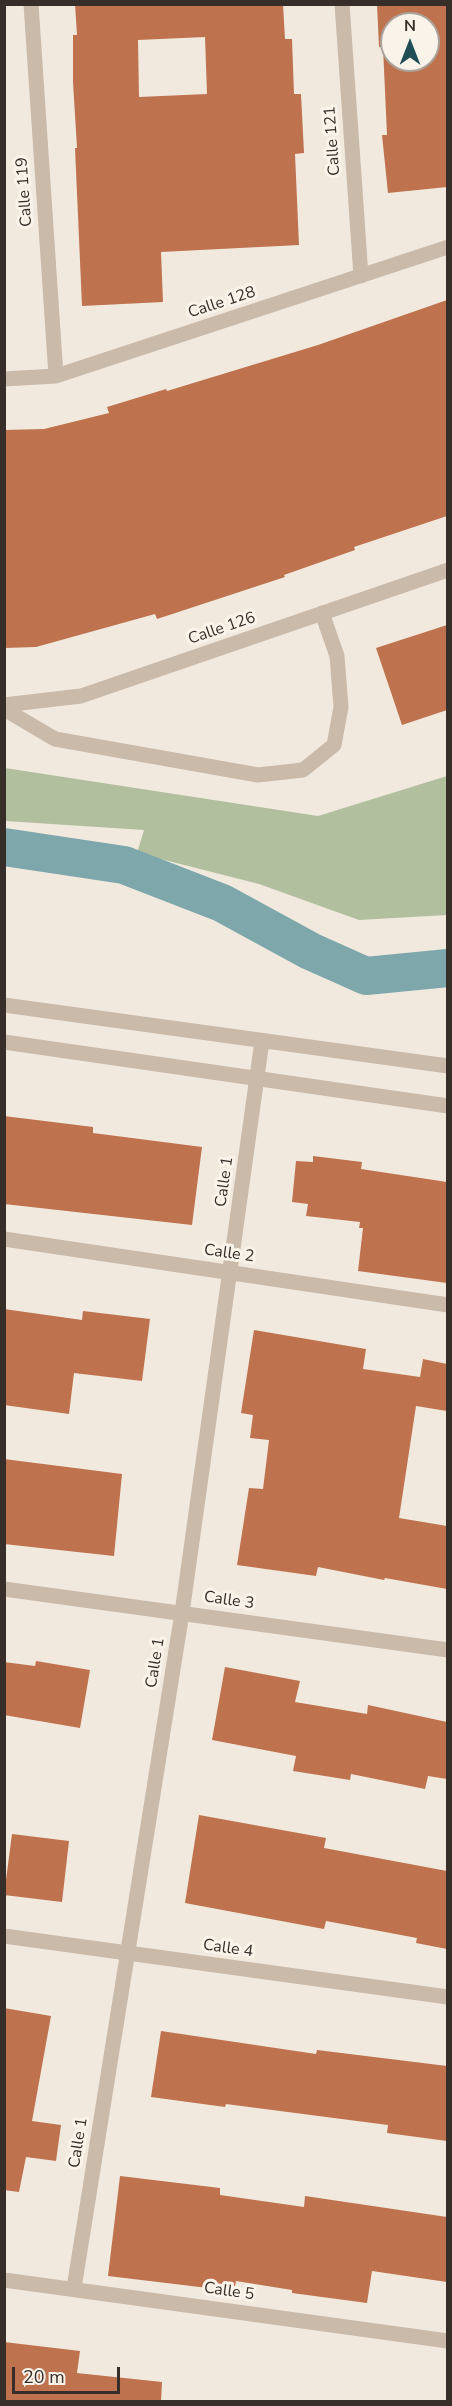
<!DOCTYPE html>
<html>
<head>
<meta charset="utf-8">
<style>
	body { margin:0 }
	#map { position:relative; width:452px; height:2406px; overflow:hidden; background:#f1e9de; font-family:"Nunito Sans",sans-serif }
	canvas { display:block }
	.frame { position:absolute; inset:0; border:6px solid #372e29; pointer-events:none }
	.north { position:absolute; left:380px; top:12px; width:60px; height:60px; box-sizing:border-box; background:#f9f3ea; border:2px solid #aba49d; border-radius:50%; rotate:0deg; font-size:16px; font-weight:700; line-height:24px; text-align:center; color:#372e29 }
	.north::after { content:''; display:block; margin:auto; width:21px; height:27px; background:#214e56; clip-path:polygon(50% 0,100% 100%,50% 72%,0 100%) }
	.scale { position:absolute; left:12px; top:2367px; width:108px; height:27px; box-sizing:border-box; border:3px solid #372e29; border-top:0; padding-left:8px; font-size:18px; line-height:21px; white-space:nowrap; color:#372e29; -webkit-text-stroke:4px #f9f3ea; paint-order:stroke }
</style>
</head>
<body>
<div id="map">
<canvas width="452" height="2406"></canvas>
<div class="frame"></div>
<div class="north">N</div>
<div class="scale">20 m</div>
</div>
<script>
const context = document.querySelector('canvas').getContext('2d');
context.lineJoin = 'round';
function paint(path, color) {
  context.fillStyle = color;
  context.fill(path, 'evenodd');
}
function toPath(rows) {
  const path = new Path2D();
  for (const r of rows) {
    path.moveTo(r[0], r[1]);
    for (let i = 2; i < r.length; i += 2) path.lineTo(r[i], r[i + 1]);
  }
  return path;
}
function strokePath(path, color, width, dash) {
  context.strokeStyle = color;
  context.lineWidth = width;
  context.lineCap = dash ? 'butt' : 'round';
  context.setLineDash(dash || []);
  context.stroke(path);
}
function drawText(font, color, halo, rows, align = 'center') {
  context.font = font + ' "Nunito Sans",sans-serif';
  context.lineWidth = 6;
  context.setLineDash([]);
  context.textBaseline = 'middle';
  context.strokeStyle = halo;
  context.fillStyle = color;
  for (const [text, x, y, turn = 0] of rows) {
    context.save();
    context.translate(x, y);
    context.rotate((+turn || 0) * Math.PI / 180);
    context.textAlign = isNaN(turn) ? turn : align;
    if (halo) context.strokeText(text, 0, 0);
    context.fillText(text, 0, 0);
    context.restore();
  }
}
paint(toPath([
	[5,768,318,816,447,776,447,915,359,920,259,884,137,853,144,830,5,821]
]), '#b2bf9f');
strokePath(toPath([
	[4,847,124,865,222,903,310,951,366,976,448,968]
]), '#7ea7ac', 38);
paint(toPath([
	[75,4,283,4,285,39,292,39,294,94,301,94,304,153,295,154,299,245,161,252,163,302,82,306,75,148,77,148,73,82,73,35,77,35],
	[205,37,207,94,139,97,138,40],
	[377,4,447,4,447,187,388,193,382,135,387,135,383,47,379,47],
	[392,24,428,24,428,60,392,60],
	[447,300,447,516,354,547,355,550,284,575,285,577,157,619,155,614,36,647,4,648,4,430,44,429,109,413,107,407,166,389,167,391,318,345],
	[447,625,447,710,402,725,376,648],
	[4,1116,93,1127,93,1133,202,1147,192,1225,4,1204],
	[313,1156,362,1162,361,1169,447,1182,447,1283,358,1271,363,1228,359,1228,360,1222,306,1216,308,1204,292,1202,296,1161,313,1162],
	[4,1309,82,1320,83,1311,150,1319,142,1381,74,1373,69,1414,4,1405],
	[254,1330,366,1349,363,1369,420,1377,423,1359,447,1364,447,1411,416,1406,399,1518,447,1526,447,1589,385,1578,384,1580,318,1567,316,1576,237,1565,249,1488,263,1489,269,1440,250,1438,253,1415,241,1413],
	[4,1459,122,1474,114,1556,4,1544],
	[36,1661,90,1670,80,1728,4,1715,4,1662,35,1666],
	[225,1667,300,1681,295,1702,367,1714,368,1705,447,1722,447,1779,428,1776,425,1789,351,1774,350,1780,293,1771,296,1756,212,1740],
	[199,1815,326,1838,324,1848,447,1871,447,1949,416,1943,417,1938,326,1921,324,1929,185,1903],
	[12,1834,69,1841,62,1902,4,1895],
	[4,2008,51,2016,32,2121,61,2125,56,2161,26,2157,19,2192,4,2190],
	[161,2031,316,2054,317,2050,447,2066,447,2141,387,2133,388,2125,226,2104,225,2107,151,2097],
	[120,2176,220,2188,220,2195,304,2207,305,2196,447,2217,447,2282,372,2271,367,2303,292,2293,292,2290,236,2281,235,2286,209,2283,208,2288,108,2276],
	[4,2342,80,2351,77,2373,162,2382,161,2402,4,2402]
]), '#bf724e');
strokePath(toPath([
	[4,709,55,739,258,775,303,770,334,745,341,707,337,656,322,613]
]), '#c9baaa', 15);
strokePath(toPath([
	[31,4,56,376],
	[342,4,361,276],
	[4,379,56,376,448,247],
	[4,705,81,696,448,570],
	[4,1239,448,1305],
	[4,1589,448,1650],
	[4,1936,448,1997],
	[4,2280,448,2341],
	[74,2288,182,1613,262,1041]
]), '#c9baaa', 15);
strokePath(toPath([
	[4,1005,448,1066],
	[4,1042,448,1106]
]), '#c9baaa', 15);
drawText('16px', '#372e29', '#f9f3ea', [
	["Calle 121",333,141,-94],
	["Calle 119",25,192,-94],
	["Calle 128",222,303,-18],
	["Calle 126",222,629,-19],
	["Calle 1",225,1182,-82],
	["Calle 2",229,1254,8],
	["Calle 3",229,1601,8],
	["Calle 1",156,1663,-81],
	["Calle 4",228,1949,8],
	["Calle 1",79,2143,-81],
	["Calle 5",229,2292,8]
]);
</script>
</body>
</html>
